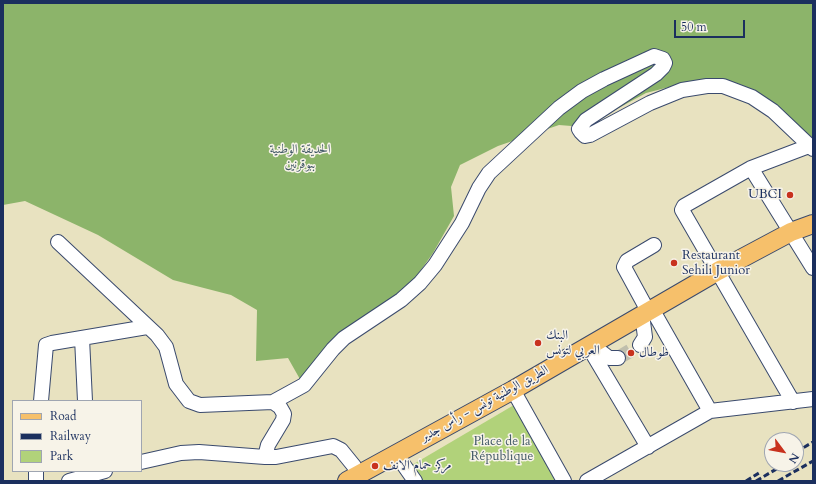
<!DOCTYPE html>
<html>
<head>
<meta charset="utf-8">
<style>
	body { margin:0 }
	#map { position:relative; width:816px; height:484px; overflow:hidden; background:#e8e2c0; font-family:Cardo,serif }
	canvas { display:block }
	.frame { position:absolute; inset:0; border:4px solid #1b2f5e; pointer-events:none }
	.legend { position:absolute; left:12px; top:400px; width:130px; height:72px; box-sizing:border-box; background:#f7f3e8; border:1px solid #9fa5b1; margin:0; padding:5px 7px; list-style:none; font-size:12px; color:#1b2f5e }
	.legend li { display:flex; align-items:center; gap:8px; height:20px }
	.legend b { width:20px; border:1px solid #9fa5b1 }
	.north { position:absolute; left:764px; top:432px; width:40px; height:40px; box-sizing:border-box; background:#f7f3e8; border:1px solid #9fa5b1; border-radius:50%; rotate:122deg; font-size:11px; font-weight:700; line-height:16px; text-align:center; color:#1b2f5e }
	.north::after { content:''; display:block; margin:auto; width:14px; height:18px; background:#c8321e; clip-path:polygon(50% 0,100% 100%,50% 72%,0 100%) }
	.scale { position:absolute; left:674px; top:20px; width:71px; height:18px; box-sizing:border-box; border:2px solid #1b2f5e; border-top:0; padding-left:5px; font-size:12px; line-height:14px; white-space:nowrap; color:#1b2f5e; -webkit-text-stroke:3px #f7f3e8; paint-order:stroke }
</style>
</head>
<body>
<div id="map">
<canvas width="816" height="484"></canvas>
<div class="frame"></div>
<ul class="legend">
<li><b style="height:5px;background:#f6c06b"></b>Road</li>
<li><b style="height:5px;background:#1b2f5e"></b>Railway</li>
<li><b style="height:11px;background:#b1d27a"></b>Park</li>
</ul>
<div class="north">N</div>
<div class="scale">50 m</div>
</div>
<script>
const context = document.querySelector('canvas').getContext('2d');
context.lineJoin = 'round';
function paint(path, color) {
  context.fillStyle = color;
  context.fill(path, 'evenodd');
}
function toPath(rows) {
  const path = new Path2D();
  for (const r of rows) {
    path.moveTo(r[0], r[1]);
    for (let i = 2; i < r.length; i += 2) path.lineTo(r[i], r[i + 1]);
  }
  return path;
}
function strokePath(path, color, width, dash) {
  context.strokeStyle = color;
  context.lineWidth = width;
  context.lineCap = dash ? 'butt' : 'round';
  context.setLineDash(dash || []);
  context.stroke(path);
}
function drawText(font, color, halo, rows, align = 'center') {
  context.font = font + ' Cardo,Amiri,serif';
  context.lineWidth = 3;
  context.setLineDash([]);
  context.textBaseline = 'middle';
  context.strokeStyle = halo;
  context.fillStyle = color;
  for (const [text, x, y, turn = 0] of rows) {
    context.save();
    context.translate(x, y);
    context.rotate((+turn || 0) * Math.PI / 180);
    context.textAlign = isNaN(turn) ? turn : align;
    if (halo) context.strokeText(text, 0, 0);
    context.fillText(text, 0, 0);
    context.restore();
  }
}
paint(toPath([
	[514,405,557,481,421,481,412,465]
]), '#b1d27a');
paint(toPath([
	[3,3,813,3,813,138,753,93,681,84,646,93,584,127,559,125,498,146,460,165,451,187,454,216,433,253,416,277,301,381,288,358,256,361,257,310,231,295,173,280,98,235,25,201,3,205]
]), '#8cb46a');
strokePath(toPath([
	[618,358,640,345]
]), '#bfbeac', 14, [14, 7]);
const minor = toPath([
	[751,168,813,268],
	[58,242,157,335,166,347,176,384,189,401,200,405,273,402,280,407,284,414,283,420,268,445,265,457],
	[652,309,710,411],
	[648,311,624,267,627,261,654,245],
	[82,338,85,401],
	[591,344,609,358,618,358],
	[640,345,645,337,642,314],
	[588,346,648,447],
	[513,390,564,481],
	[41,401,46,345,52,343,147,327],
	[273,402,304,385,333,349,344,338,401,300,420,283,435,265,462,223,479,188,489,173,559,108,582,91,604,79,654,56,663,59,665,63,663,67,656,74,586,120,579,129,581,132,585,136,590,135,650,103,682,90,707,86,723,86,752,97,773,111,813,149],
	[793,402,682,210,684,206,751,168,809,146],
	[396,454,415,481],
	[141,462,181,453,199,452,265,457,276,457,333,446,341,450,354,466,358,475],
	[36,481,36,471],
	[69,481,105,471],
	[587,481,710,411,813,399]
]);
const major = toPath([
	[347,481,513,390,718,271,791,232,813,224]
]);
strokePath(minor, '#3a4a6d', 16);
strokePath(major, '#3a4a6d', 20);
strokePath(minor, '#fff', 14);
strokePath(major, '#f6c06b', 18);
strokePath(toPath([
	[796,452,813,442],
	[746,481,759,473],
	[756,481,785,464],
	[778,481,813,461]
]), '#1b2f5e', 3, [6, 3]);
for (const [x, y, r, color] of [
	[790,195,4,"#c8321e"],
	[674,263,4,"#c8321e"],
	[538,343,4,"#c8321e"],
	[631,353,4,"#c8321e"],
	[375,466,4,"#c8321e"]
]) {
  const dot = new Path2D();
  dot.arc(x, y, r, 0, 2 * Math.PI);
  context.fillStyle = color;
  context.fill(dot);
  strokePath(dot, '#f7f3e8', 1.5);
}
drawText('13px', '#405865', '#f7f3e8', [
	["الحديقة الوطنية",300,150],
	["ببوقرنين",300,165],
	["Place de la",502,442],
	["République",502,457]
]);
drawText('13px', '#1b2f5e', '#f7f3e8', [
	["UBCI",782,195,"right"],
	["Restaurant",682,256],
	["Sehili Junior",682,271],
	["البنك",546,336],
	["العربي لتونس",546,351],
	["طوطال",639,353],
	["مركز حمام الانف",383,466]
], 'left');
drawText('13px', '#1b2f5e', '#f7f3e8', [
	["الطريق الوطنية تونس - رأس جدير",485,404,-29]
]);
</script>
</body>
</html>
